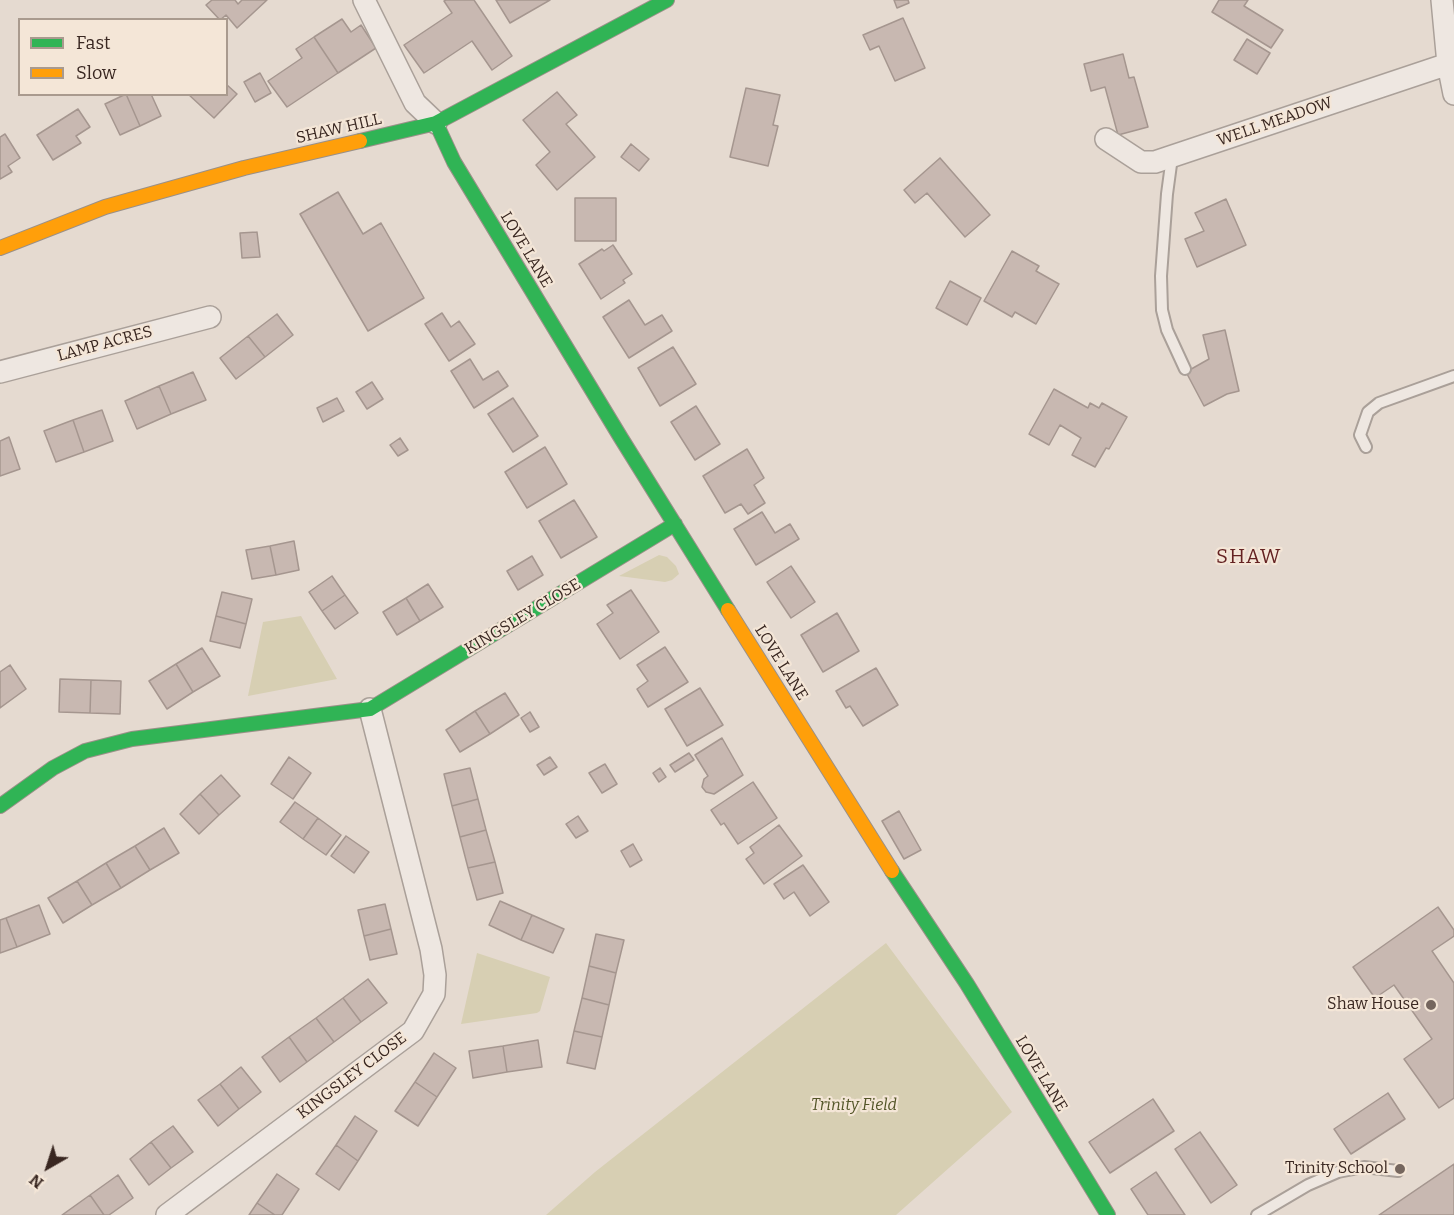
<!DOCTYPE html>
<html>
<head>
<meta charset="utf-8">
<style>
	body { margin:0 }
	#map { position:relative; width:1454px; height:1215px; overflow:hidden; background:#e5dad0; font-family:Bitter,serif }
	canvas { display:block }
	.legend { position:absolute; left:18px; top:18px; width:210px; height:78px; box-sizing:border-box; background:#f4e6d7; border:2px solid #a99a8e; margin:0; padding:8px 10px; list-style:none; font-size:18px; color:#392721 }
	.legend li { display:flex; align-items:center; gap:12px; height:30px }
	.legend b { width:30px; border:2px solid #a99a8e }
	.north { position:absolute; left:18px; top:1137px; width:60px; height:60px; -webkit-text-stroke:4px #f4e6d7; paint-order:stroke; rotate:219deg; font-size:16px; font-weight:700; line-height:24px; text-align:center; color:#392721 }
	.north::after { content:''; display:block; margin:auto; width:21px; height:27px; background:#392721; clip-path:polygon(50% 0,100% 100%,50% 72%,0 100%) }
</style>
</head>
<body>
<div id="map">
<canvas width="1454" height="1215"></canvas>
<ul class="legend">
<li><b style="height:8px;background:#30b455"></b>Fast</li>
<li><b style="height:8px;background:#ff9f0a"></b>Slow</li>
</ul>
<div class="north">N</div>
</div>
<script>
const context = document.querySelector('canvas').getContext('2d');
context.lineJoin = 'round';
function paint(path, color) {
  context.fillStyle = color;
  context.fill(path, 'evenodd');
}
function toPath(rows) {
  const path = new Path2D();
  for (const r of rows) {
    path.moveTo(r[0], r[1]);
    for (let i = 2; i < r.length; i += 2) path.lineTo(r[i], r[i + 1]);
  }
  return path;
}
function strokePath(path, color, width, dash) {
  context.strokeStyle = color;
  context.lineWidth = width;
  context.lineCap = dash ? 'butt' : 'round';
  context.setLineDash(dash || []);
  context.stroke(path);
}
function drawText(font, color, halo, rows, align = 'center') {
  context.font = font + ' Bitter,serif';
  context.lineWidth = 4.5;
  context.setLineDash([]);
  context.textBaseline = 'middle';
  context.strokeStyle = halo;
  context.fillStyle = color;
  for (const [text, x, y, turn = 0] of rows) {
    context.save();
    context.translate(x, y);
    context.rotate((+turn || 0) * Math.PI / 180);
    context.textAlign = isNaN(turn) ? turn : align;
    if (halo) context.strokeText(text, 0, 0);
    context.fillText(text, 0, 0);
    context.restore();
  }
}
paint(toPath([
	[659,555,667,557,676,566,679,574,672,580,665,582,619,576],
	[301,616,337,679,248,696,263,622],
	[886,943,1012,1112,896,1215,546,1215,595,1172],
	[477,953,550,977,540,1011,537,1013,461,1024]
]), '#d7cfb3');
const building = toPath([
	[212,0,235,0,238,4,242,0,267,0,237,28,226,15,220,20,206,5,212,0],
	[446,0,474,0,512,56,492,70,472,41,424,73,404,45,452,13,444,1,446,0],
	[496,0,550,0,510,23,496,0],
	[894,0,908,0,909,3,897,8,894,0],
	[1219,0,1248,0,1244,6,1283,30,1271,48,1212,12,1219,0],
	[903,18,925,68,895,81,879,46,870,50,863,35,903,18],
	[342,19,351,32,361,25,376,48,338,73,314,37,342,19],
	[314,37,338,73,287,107,268,81,302,58,296,49,314,37],
	[1247,39,1270,53,1257,74,1234,60,1247,39],
	[1123,54,1129,78,1134,77,1148,127,1118,135,1105,87,1091,91,1084,64,1123,54],
	[260,73,271,93,255,102,244,82,260,73],
	[226,84,237,94,214,118,188,94,226,94,226,84],
	[746,88,780,95,773,125,778,126,768,166,730,157,746,88],
	[557,92,577,115,566,124,595,157,557,190,536,165,550,152,523,120,557,92],
	[126,94,140,126,120,135,105,104,126,94],
	[126,94,151,94,161,116,140,126,126,94],
	[78,109,90,127,76,136,81,143,53,160,37,135,78,109],
	[5,134,20,158,8,166,12,172,0,179,0,137,5,134],
	[631,144,649,159,639,171,621,157,631,144],
	[940,158,990,215,965,237,927,193,915,203,904,190,940,158],
	[338,192,363,234,381,223,424,298,368,331,300,214,338,192],
	[575,198,616,198,616,241,575,241,575,198],
	[1226,199,1246,245,1197,267,1185,239,1204,231,1195,213,1226,199],
	[257,232,260,257,242,258,240,233,257,232],
	[613,245,632,274,623,280,625,283,601,299,579,264,602,249,604,251,613,245],
	[1012,251,1039,266,1036,271,1059,284,1036,324,1015,312,1012,317,984,301,1012,251],
	[950,281,981,298,967,325,936,308,950,281],
	[629,300,645,325,662,315,672,331,629,358,603,317,629,300],
	[442,313,451,327,459,321,475,344,449,361,425,324,442,313],
	[277,314,293,335,265,357,248,336,277,314],
	[1225,330,1239,391,1227,394,1204,406,1186,372,1209,359,1203,335,1225,330],
	[248,336,265,357,236,379,220,358,248,336],
	[673,347,696,384,660,406,638,368,673,347],
	[470,359,483,380,498,371,508,386,474,408,451,371,470,359],
	[193,372,206,400,171,414,159,386,193,372],
	[372,382,383,399,367,409,356,392,372,382],
	[159,386,171,414,137,429,125,401,159,386],
	[1054,389,1088,408,1090,403,1099,408,1102,403,1127,417,1109,449,1106,448,1095,467,1072,455,1081,438,1060,425,1049,445,1029,434,1054,389],
	[337,398,344,411,323,422,317,408,337,398],
	[513,398,538,436,513,452,488,414,513,398],
	[696,406,720,444,695,460,671,422,696,406],
	[102,410,113,441,84,452,73,420,102,410],
	[73,420,84,452,56,462,44,431,73,420],
	[9,437,20,469,0,476,0,441,9,437],
	[400,438,408,450,398,456,390,445,400,438],
	[545,447,567,484,527,508,505,472,545,447],
	[747,449,764,478,754,485,765,503,748,514,741,504,725,513,703,476,747,449],
	[574,500,597,537,561,558,539,521,574,500],
	[762,512,775,533,790,524,799,539,756,565,734,529,762,512],
	[294,541,299,570,276,575,270,546,294,541],
	[270,546,276,575,252,579,246,550,270,546],
	[532,556,543,575,518,590,507,571,532,556],
	[791,566,815,602,791,618,767,582,791,566],
	[332,576,345,595,322,611,309,592,332,576],
	[428,584,443,607,420,621,406,598,428,584],
	[631,590,659,632,620,659,597,624,613,613,607,605,631,590],
	[222,592,252,599,246,624,216,616,222,592],
	[345,595,358,613,335,629,322,611,345,595],
	[406,598,420,621,397,635,383,612,406,598],
	[837,613,859,651,823,672,801,635,837,613],
	[216,616,246,624,240,648,210,641,216,616],
	[665,647,688,682,648,707,637,689,648,681,637,665,665,647],
	[202,648,220,676,193,692,176,664,202,648],
	[176,664,193,692,167,709,149,681,176,664],
	[10,665,26,689,0,708,0,672,10,665],
	[876,668,898,705,863,726,850,706,846,708,836,691,876,668],
	[60,679,91,680,90,713,59,712,60,679],
	[91,680,121,681,120,714,90,713,91,680],
	[700,688,723,725,687,746,665,709,700,688],
	[505,693,519,715,490,734,475,711,505,693],
	[475,711,490,734,460,752,446,730,475,711],
	[530,712,539,727,530,732,521,718,530,712],
	[722,738,743,775,714,794,706,792,702,787,704,779,708,776,695,755,722,738],
	[689,753,694,760,675,772,670,765,689,753],
	[289,757,311,773,293,799,271,784,289,757],
	[550,757,557,767,544,775,537,765,550,757],
	[605,764,617,784,602,793,589,773,605,764],
	[470,768,478,799,452,806,444,774,470,768],
	[660,768,666,777,659,782,653,773,660,768],
	[221,775,240,796,219,815,200,794,221,775],
	[753,782,777,818,738,844,724,823,721,825,711,810,753,782],
	[200,794,219,815,199,834,180,814,200,794],
	[478,799,486,830,460,837,452,806,478,799],
	[295,802,318,818,303,839,280,822,295,802],
	[899,811,921,850,904,859,882,821,899,811],
	[578,816,588,831,576,838,566,824,578,816],
	[318,818,341,835,326,855,303,839,318,818],
	[779,825,802,856,764,884,746,859,754,853,750,847,779,825],
	[164,828,179,853,150,870,135,846,164,828],
	[486,830,495,862,468,868,460,837,486,830],
	[346,836,369,852,354,873,331,856,346,836],
	[633,844,642,860,630,867,621,851,633,844],
	[135,846,150,870,121,888,106,863,135,846],
	[495,862,503,893,477,900,468,868,495,862],
	[106,863,121,888,92,905,77,881,106,863],
	[803,865,829,902,810,916,794,892,784,899,774,884,803,865],
	[77,881,92,905,63,923,48,898,77,881],
	[500,901,532,915,521,940,489,925,500,901],
	[385,904,391,929,364,936,358,910,385,904],
	[39,905,50,934,17,947,6,918,39,905],
	[1438,907,1454,930,1454,936,1432,951,1454,983,1454,1098,1439,1108,1404,1059,1432,1039,1394,985,1375,998,1353,967,1438,907],
	[532,915,564,929,553,953,521,940,532,915],
	[6,918,17,947,0,953,0,920,6,918],
	[391,929,397,954,370,960,364,936,391,929],
	[596,934,624,940,616,973,589,966,596,934],
	[589,966,616,973,609,1005,582,998,589,966],
	[368,979,387,1003,361,1022,343,998,368,979],
	[343,998,361,1022,334,1042,316,1018,343,998],
	[582,998,609,1005,602,1037,574,1031,582,998],
	[316,1018,334,1042,307,1062,289,1037,316,1018],
	[574,1031,602,1037,595,1069,567,1063,574,1031],
	[289,1037,307,1062,280,1082,262,1057,289,1037],
	[538,1040,542,1067,507,1072,503,1046,538,1040],
	[503,1046,507,1072,473,1078,469,1051,503,1046],
	[434,1053,456,1068,437,1097,415,1082,434,1053],
	[241,1067,261,1092,239,1109,220,1084,241,1067],
	[415,1082,437,1097,418,1126,395,1111,415,1082],
	[220,1084,239,1109,218,1126,198,1100,220,1084],
	[1388,1093,1405,1119,1351,1154,1334,1129,1388,1093],
	[1153,1099,1174,1131,1110,1173,1089,1142,1153,1099],
	[355,1116,377,1131,358,1161,336,1145,355,1116],
	[173,1126,193,1152,171,1168,151,1142,173,1126],
	[1200,1132,1237,1185,1211,1203,1175,1149,1200,1132],
	[151,1142,171,1168,149,1185,130,1159,151,1142],
	[336,1145,358,1161,339,1190,316,1174,336,1145],
	[1454,1164,1454,1215,1379,1215,1454,1164],
	[1156,1172,1185,1215,1148,1215,1131,1189,1156,1172],
	[277,1174,299,1189,282,1215,275,1215,257,1203,277,1174],
	[118,1175,133,1198,109,1215,104,1215,90,1195,118,1175],
	[90,1195,104,1215,62,1215,90,1195],
	[257,1203,275,1215,249,1215,257,1203]
]);
paint(building, '#c8b8b1');
strokePath(building, '#a5968f', 1.5);
const lane = toPath([
	[1172,157,1167,194,1161,276,1162,310,1167,330,1185,369],
	[1366,447,1360,435,1368,412,1379,403,1454,376],
	[1257,1215,1308,1185,1338,1172,1364,1167,1398,1171]
]);
const street = toPath([
	[364,0,415,103,436,123],
	[1442,0,1448,64,1454,94],
	[1106,139,1141,162,1155,162,1448,64],
	[0,372,210,317],
	[167,1215,413,1031,434,994,435,975,431,949,370,709]
]);
const fast = toPath([
	[436,123,454,162,621,438,728,610],
	[360,141,436,123,667,0],
	[0,806,53,768,85,751,132,739,370,709,675,524],
	[892,871,967,984,1108,1215]
]);
const slow = toPath([
	[0,248,105,207,244,168,360,141],
	[728,610,892,871]
]);
strokePath(lane, '#aaa099', 14);
strokePath(street, '#aaa099', 24);
strokePath(fast, '#9a9088', 16);
strokePath(slow, '#9a9088', 16);
strokePath(lane, '#eee7e1', 10);
strokePath(street, '#eee7e1', 21);
strokePath(fast, '#30b455', 14);
strokePath(slow, '#ff9f0a', 14);
for (const [x, y, r, color] of [
	[1431,1005,6,"#75665e"],
	[1400,1169,6,"#75665e"]
]) {
  const dot = new Path2D();
  dot.arc(x, y, r, 0, 2 * Math.PI);
  context.fillStyle = color;
  context.fill(dot);
  strokePath(dot, '#f4e6d7', 2);
}
drawText('16px', '#392721', '#f4e6d7', [
	["WELL MEADOW",1275,122,-19],
	["SHAW HILL",339,129,-13],
	["LOVE LANE",526,250,59],
	["LAMP ACRES",105,344,-15],
	["KINGSLEY CLOSE",523,617,-31],
	["LOVE LANE",781,663,58],
	["LOVE LANE",1041,1074,59],
	["KINGSLEY CLOSE",352,1076,-37]
]);
drawText('16px', '#392721', '#f4e6d7', [
	["Shaw House",1419,1005],
	["Trinity School",1388,1169]
], 'right');
drawText('italic 16px', '#535528', '#f4e6d7', [
	["Trinity Field",854,1106]
]);
context.letterSpacing = '1.5px';
drawText('20px', '#642222', '#f4e6d7', [
	["SHAW",1249,557]
]);
context.letterSpacing = '0px';
</script>
</body>
</html>
